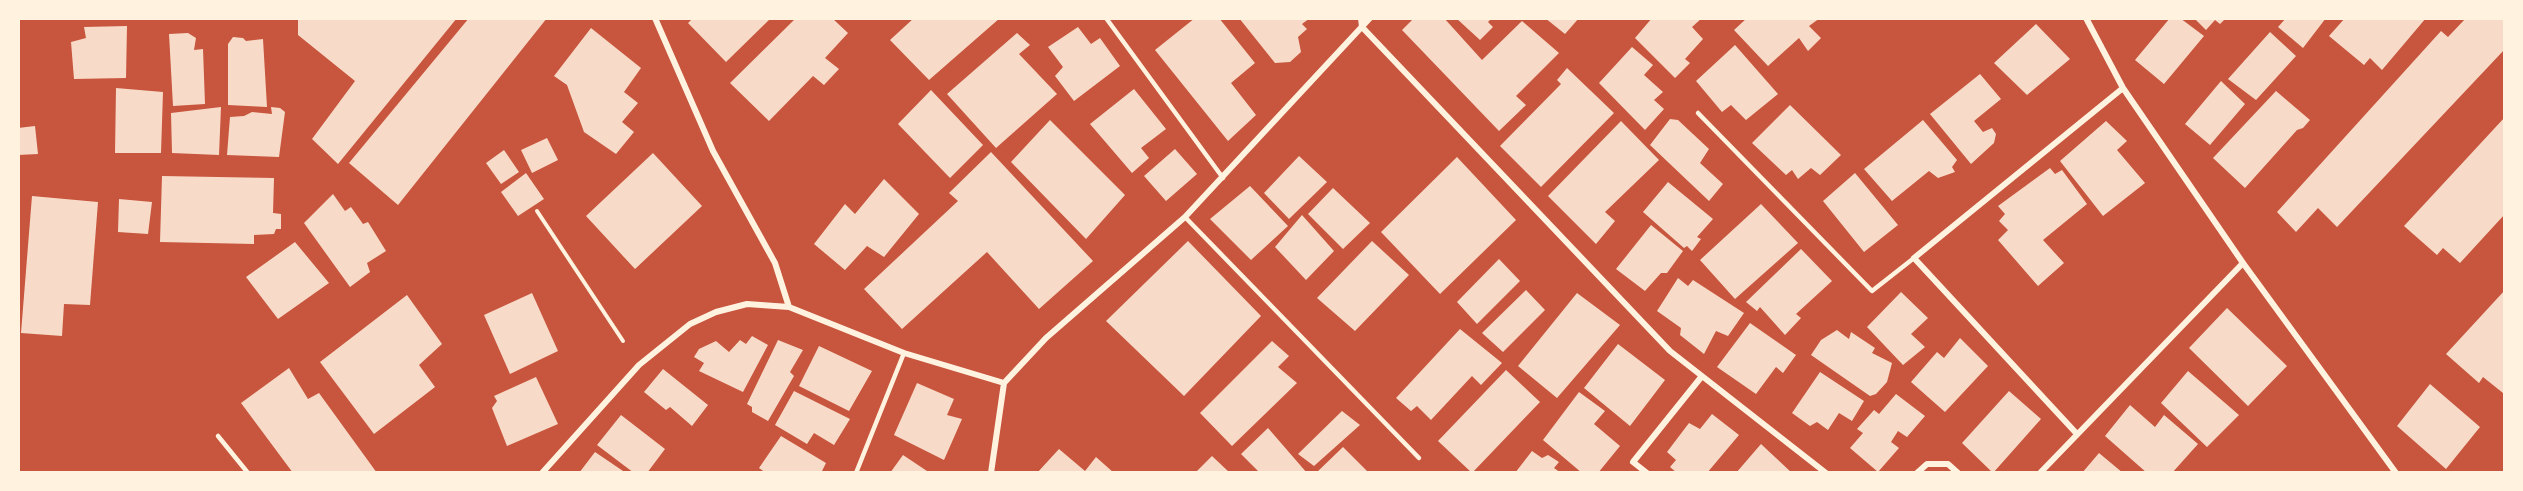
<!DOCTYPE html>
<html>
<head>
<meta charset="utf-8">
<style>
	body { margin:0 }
	#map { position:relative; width:2523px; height:491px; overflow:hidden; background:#c8553d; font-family:"Roboto Serif",serif }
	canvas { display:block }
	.frame { position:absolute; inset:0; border:20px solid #fff3e0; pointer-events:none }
</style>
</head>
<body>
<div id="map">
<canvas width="2523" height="491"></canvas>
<div class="frame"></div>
</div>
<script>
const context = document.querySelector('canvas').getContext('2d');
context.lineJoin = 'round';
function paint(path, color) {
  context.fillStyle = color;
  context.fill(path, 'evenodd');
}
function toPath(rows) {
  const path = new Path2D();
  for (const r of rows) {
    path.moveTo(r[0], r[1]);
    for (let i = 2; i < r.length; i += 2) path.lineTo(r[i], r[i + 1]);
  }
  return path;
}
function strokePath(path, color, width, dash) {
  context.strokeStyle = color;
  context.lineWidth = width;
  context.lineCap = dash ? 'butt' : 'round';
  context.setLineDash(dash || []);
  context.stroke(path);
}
paint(toPath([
	[298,18,457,18,338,164,312,139,355,81,298,35],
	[469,18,547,18,398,205,349,163],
	[693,18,771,18,726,62,688,23],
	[796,18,832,18,848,33,825,58,839,69,824,85,813,76,769,121,730,83],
	[914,18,1000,18,929,80,890,40],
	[1195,18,1219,18,1255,63,1231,83,1256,115,1228,141,1155,50],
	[1239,18,1310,18,1302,24,1307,29,1298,37,1301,52,1290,62,1275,63],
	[1414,18,1444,18,1482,60,1522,21,1559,53,1516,96,1526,105,1499,131,1402,30],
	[1456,18,1492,18,1488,22,1493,27,1480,40],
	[1545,18,1579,18,1565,34],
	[1652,18,1702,18,1692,27,1703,39,1685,59,1690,63,1675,78,1635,38],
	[1747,18,1820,18,1809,26,1821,38,1808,51,1799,38,1768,66,1734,30],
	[2170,18,2180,18,2204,36,2164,84,2135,60],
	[2194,18,2226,18,2220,24,2215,20,2206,30],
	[2286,18,2326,18,2303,48,2278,27],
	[2345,18,2426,18,2382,70,2370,58,2364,65,2329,36],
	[2466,18,2505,18,2505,49,2337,227,2318,208,2296,232,2277,212,2441,31,2448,37],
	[2036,24,2070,59,2027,95,1994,63],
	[127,26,126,78,74,79,71,42,86,38,84,27],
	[1078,27,1091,44,1100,38,1120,66,1074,101,1055,76,1063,67,1048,47],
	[591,28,641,68,624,92,638,103,622,122,634,132,616,154,584,132,567,85,554,76],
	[2270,32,2296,56,2256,100,2228,79],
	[188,33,196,38,194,50,203,49,205,104,173,106,169,34],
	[1017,33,1030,45,1019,54,1057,94,996,148,947,94],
	[233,37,243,38,246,41,263,39,267,107,228,105,228,44],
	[1735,45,1778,94,1746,120,1731,105,1722,112,1696,81],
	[1632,47,1653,65,1644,75,1663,92,1654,100,1664,109,1645,130,1599,83],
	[1567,68,1614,113,1541,187,1500,146,1561,84,1557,80],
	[1980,74,2001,99,1974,121,1983,132,1992,128,1996,134,1994,143,1971,164,1930,114],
	[2221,81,2245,104,2210,145,2185,124],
	[116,88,163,92,161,153,115,153],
	[1134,89,1166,129,1141,148,1149,158,1132,173,1090,124],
	[931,90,983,145,950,178,898,124],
	[2276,91,2310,120,2303,128,2297,130,2245,188,2213,158],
	[1790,105,1841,155,1820,175,1811,168,1798,179,1792,170,1786,175,1752,143],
	[221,107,219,155,172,153,171,113],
	[271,107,280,108,285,112,279,157,227,155,230,117,244,116,252,112,272,114],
	[2505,117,2505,214,2460,263,2443,248,2437,255,2404,226],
	[1670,119,1678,120,1709,149,1700,163,1723,184,1709,201,1650,145],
	[1050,120,1125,195,1086,239,1011,162],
	[1923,120,1957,160,1952,167,1955,172,1938,178,1929,171,1892,201,1864,169],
	[1621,121,1659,160,1605,212,1615,221,1596,244,1548,196],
	[2106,121,2127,141,2117,150,2145,183,2103,216,2060,161],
	[35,126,38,154,18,155,18,128],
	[547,138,558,160,532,173,521,150],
	[1175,149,1197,174,1166,201,1144,176],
	[504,150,519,172,501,184,486,163],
	[991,152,1093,261,1039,309,987,252,902,329,864,289,958,201,949,193],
	[653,153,702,206,635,269,586,216],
	[1299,156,1327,182,1289,219,1264,193],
	[1457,157,1516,220,1440,294,1381,232],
	[2050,168,2055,174,2062,170,2087,204,2043,240,2064,263,2038,286,1998,240,2008,230,1999,221,2005,214,1998,206],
	[526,173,544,199,518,216,501,192],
	[1855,173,1898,225,1864,252,1823,201],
	[162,176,274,178,273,213,281,214,281,229,276,229,274,234,254,235,254,244,160,242],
	[884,179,919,214,884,257,867,246,845,270,814,244,845,204,855,214],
	[1668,182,1713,219,1697,237,1701,239,1692,251,1687,246,1684,248,1643,212],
	[1250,186,1288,226,1251,260,1210,219],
	[1333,188,1370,223,1343,249,1308,214],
	[333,194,345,211,351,207,363,224,368,222,386,251,367,263,370,272,350,287,304,223],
	[32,196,98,202,90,305,64,304,62,336,21,333],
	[119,199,152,202,148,234,118,232],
	[1761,204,1798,243,1735,299,1700,260],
	[1302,215,1334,251,1306,280,1275,247],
	[1651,225,1683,251,1667,273,1661,273,1645,291,1616,269],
	[1188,241,1261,316,1184,396,1106,321],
	[1372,241,1409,275,1355,331,1317,298],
	[295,242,329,283,278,319,246,277],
	[1801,249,1832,281,1796,314,1801,318,1785,335,1760,307,1757,311,1746,302],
	[1499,259,1520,281,1477,324,1457,302],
	[1678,278,1688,286,1693,280,1744,313,1728,336,1716,331,1704,354,1680,335,1681,328,1657,311],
	[1526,290,1545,310,1503,352,1482,333],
	[2505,290,2505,390,2503,393,2483,377,2479,383,2446,354],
	[1901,292,1928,318,1911,334,1925,347,1903,365,1867,327],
	[532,293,558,351,510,374,484,315],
	[1577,293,1620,325,1557,398,1518,366],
	[407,295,442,344,419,365,435,387,374,434,320,362],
	[2227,308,2287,366,2248,406,2189,348],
	[1750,323,1796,355,1783,373,1776,367,1756,394,1717,367],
	[1460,329,1502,363,1481,385,1472,376,1431,420,1417,406,1411,411,1396,398],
	[1837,330,1849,339,1851,332,1875,348,1872,353,1892,363,1887,382,1876,394,1870,396,1811,355,1821,340],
	[752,336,768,345,743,392,699,371,704,363,694,357,699,349,716,341,729,352,740,340,746,344],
	[1960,338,1988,366,1945,412,1911,382,1937,352,1944,358],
	[778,340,803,350,790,372,794,376,768,421,752,412,752,407,747,404],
	[1272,341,1289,356,1278,367,1297,383,1232,446,1200,413],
	[1618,344,1665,380,1630,426,1584,388],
	[819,346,872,371,849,411,799,386],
	[289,368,308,399,319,393,377,473,293,473,241,403],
	[663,369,708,405,692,426,670,407,666,410,644,392],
	[1506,370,1540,402,1472,473,1438,441],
	[2188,371,2239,415,2207,447,2161,403],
	[1820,372,1864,401,1852,421,1839,413,1828,430,1817,422,1810,426,1792,413],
	[536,377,558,424,507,446,492,408,497,401,494,396],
	[917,383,954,399,947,415,962,419,944,460,894,435],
	[2430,384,2480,427,2446,469,2397,426],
	[794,391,850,419,834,445,814,433,807,444,775,425],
	[2009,391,2041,419,1993,473,1962,443],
	[1579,392,1605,411,1594,424,1620,446,1598,473,1582,473,1543,440],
	[1896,394,1925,416,1907,437,1898,431,1891,442,1899,448,1878,472,1850,448,1863,433,1857,429,1874,410,1879,414],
	[2130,405,2155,427,2164,415,2198,444,2172,473,2147,473,2105,436],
	[1342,411,1360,425,1314,466,1298,454],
	[1712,414,1739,435,1707,473,1677,473,1670,467,1676,460,1667,452,1689,423,1700,429],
	[621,415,665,449,647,473,634,473,597,445],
	[1268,428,1307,473,1260,473,1241,454],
	[781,436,826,463,821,473,766,473,759,468],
	[1761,444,1792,473,1736,473],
	[1343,447,1369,473,1316,473],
	[1059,449,1085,471,1096,457,1114,473,1037,473],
	[1532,451,1542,458,1548,455,1559,462,1554,468,1561,473,1515,473],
	[595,452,626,473,579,473],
	[2099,453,2123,473,2082,473],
	[903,455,930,473,890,473],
	[1212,456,1230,473,1195,473]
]), '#f7dbc8');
strokePath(toPath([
	[537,211,623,341]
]), '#fff3e0', 4);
strokePath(toPath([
	[1106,18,1223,178],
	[1698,113,1872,291,1914,258],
	[1185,217,1419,458],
	[218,436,248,473],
	[856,473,904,353]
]), '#fff3e0', 4.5);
strokePath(toPath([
	[655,18,713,151,775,263,789,307,904,353,1004,383],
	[1361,18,1362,27,1670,351,1826,473],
	[2086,18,2123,88,2243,263,2396,473],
	[2077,434,1914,258,2123,88],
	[542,473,639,365,690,324,716,312,747,304,789,307],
	[991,473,1004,383,1046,338,1185,217,1370,18],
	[1647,473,1633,462,1702,376],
	[1917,473,1927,464,1948,464,1958,473],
	[2040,473,2243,263]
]), '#fff3e0', 6);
</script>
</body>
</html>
